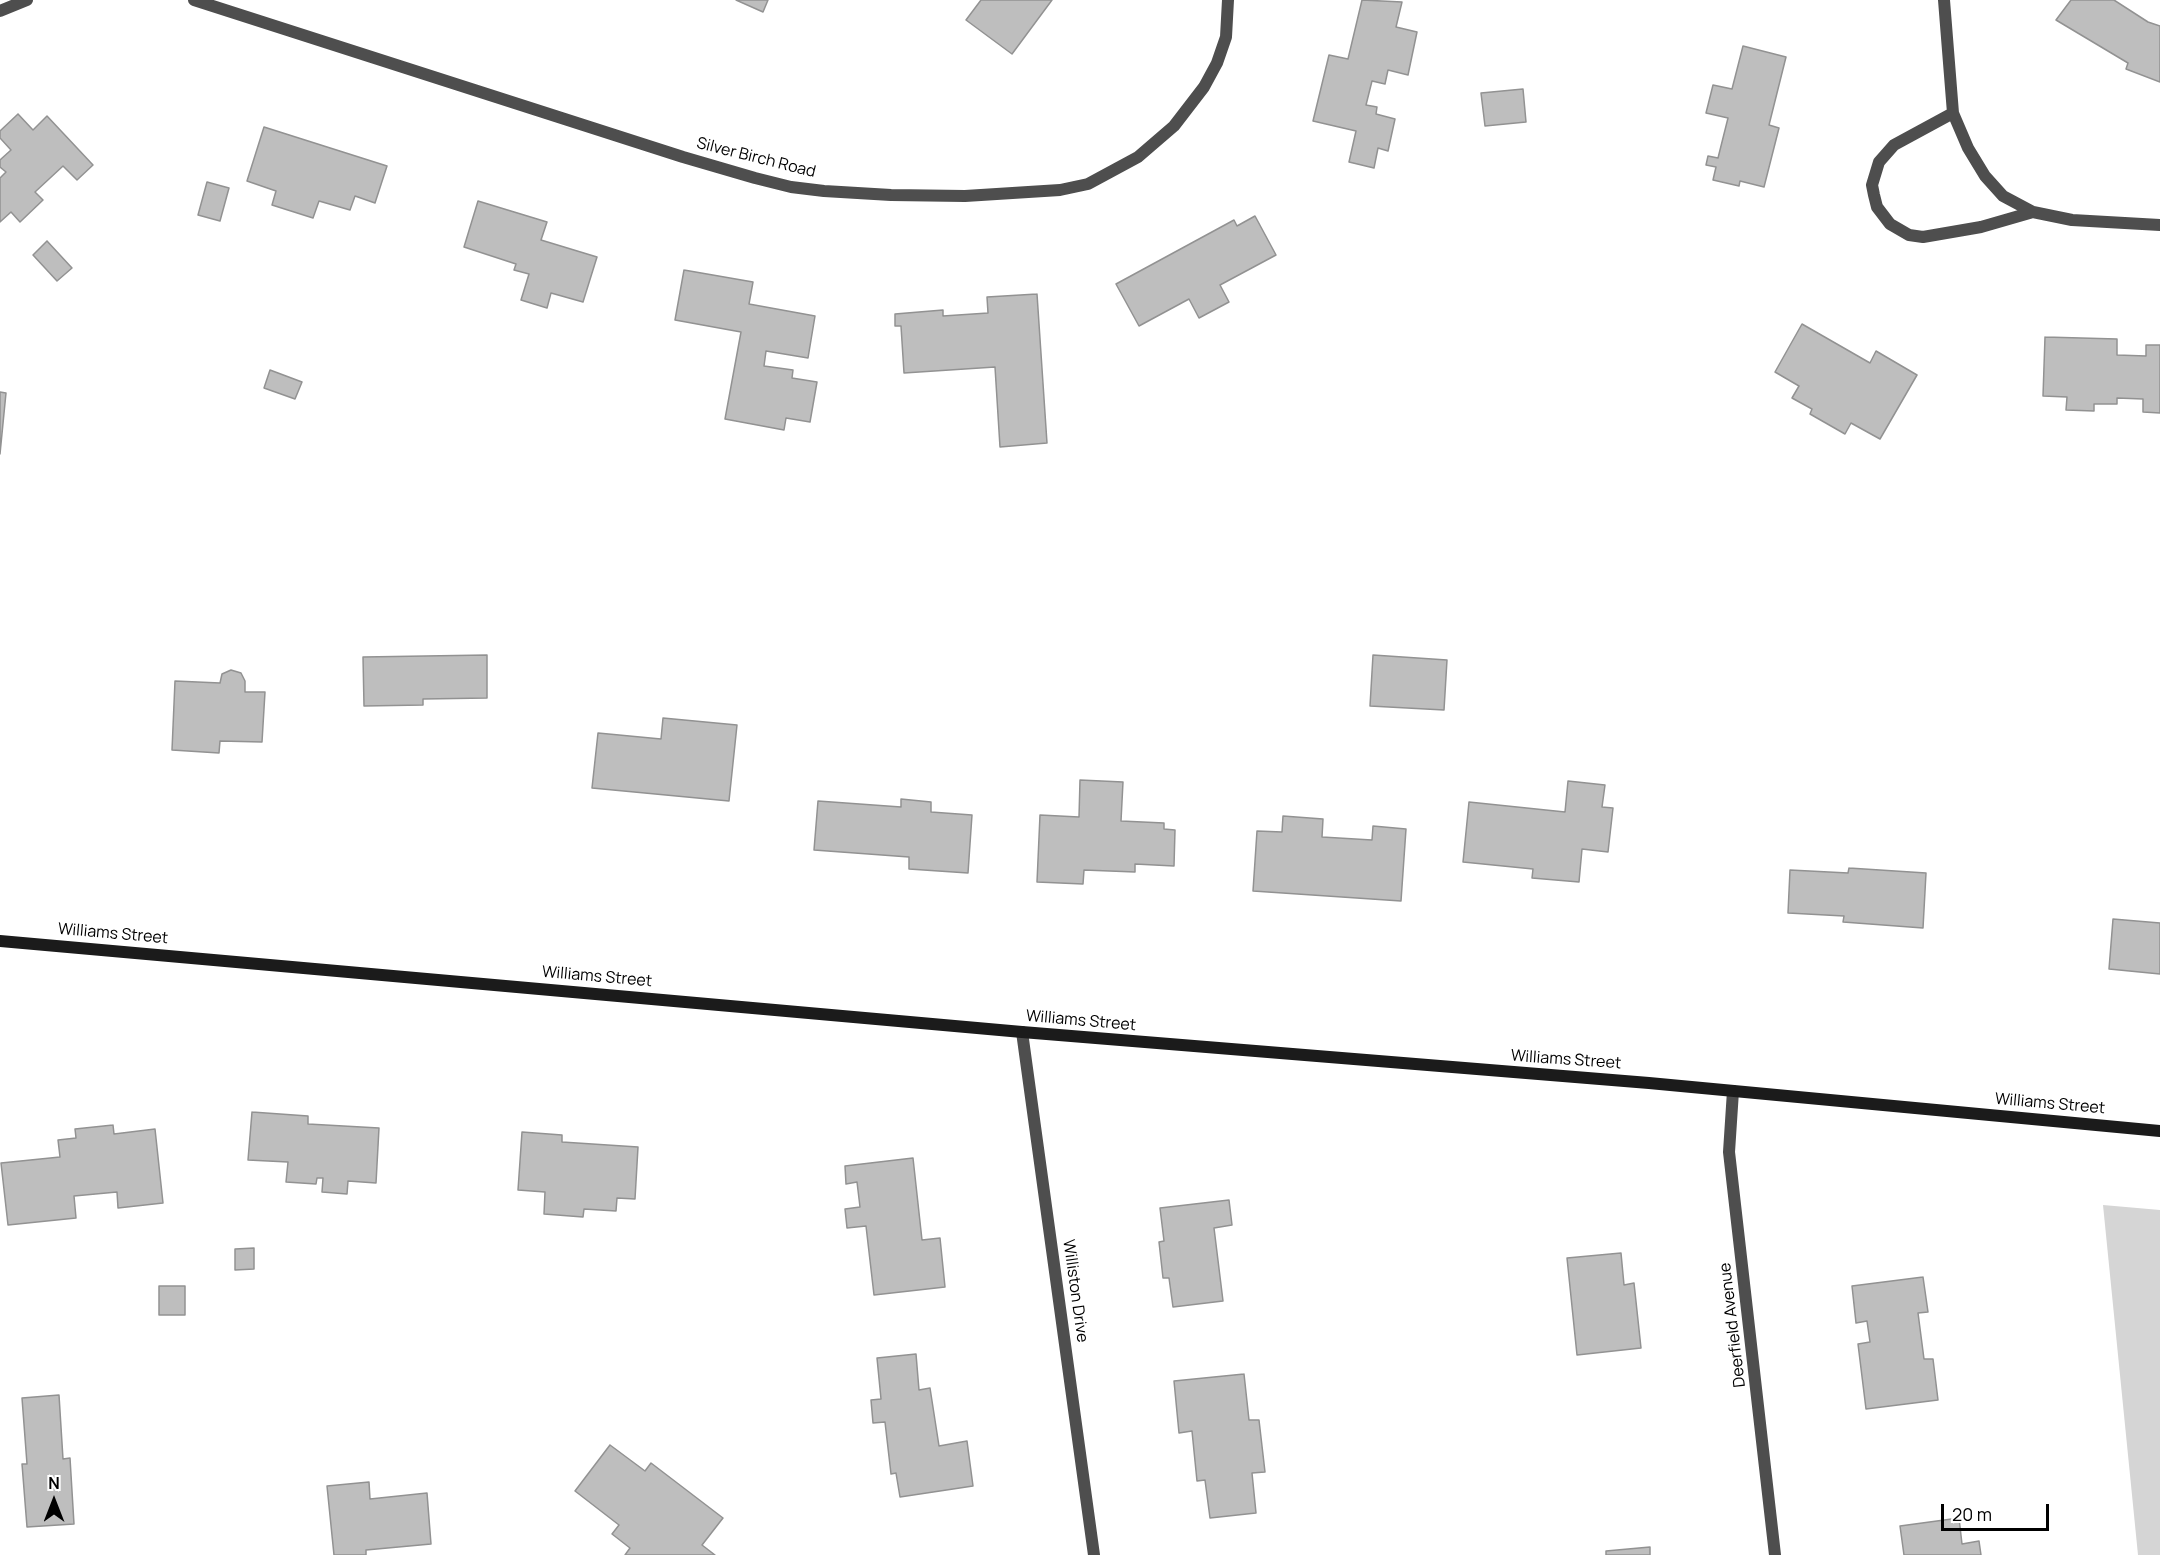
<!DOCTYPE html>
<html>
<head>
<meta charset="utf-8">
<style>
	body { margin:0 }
	#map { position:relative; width:2160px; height:1555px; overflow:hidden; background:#fff; font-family:Manrope,sans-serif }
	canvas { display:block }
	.north { position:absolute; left:24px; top:1471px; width:60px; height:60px; -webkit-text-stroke:4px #fff; paint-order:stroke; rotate:0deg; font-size:16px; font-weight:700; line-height:24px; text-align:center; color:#000 }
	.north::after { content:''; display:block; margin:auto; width:21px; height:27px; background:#000; clip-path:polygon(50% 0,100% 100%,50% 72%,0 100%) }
	.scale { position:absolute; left:1941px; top:1504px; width:108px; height:27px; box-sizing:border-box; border:3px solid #000; border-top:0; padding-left:8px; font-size:18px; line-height:21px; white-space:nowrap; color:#000; -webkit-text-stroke:4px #fff; paint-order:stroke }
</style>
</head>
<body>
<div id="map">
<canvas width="2160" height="1555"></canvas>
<div class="north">N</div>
<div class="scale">20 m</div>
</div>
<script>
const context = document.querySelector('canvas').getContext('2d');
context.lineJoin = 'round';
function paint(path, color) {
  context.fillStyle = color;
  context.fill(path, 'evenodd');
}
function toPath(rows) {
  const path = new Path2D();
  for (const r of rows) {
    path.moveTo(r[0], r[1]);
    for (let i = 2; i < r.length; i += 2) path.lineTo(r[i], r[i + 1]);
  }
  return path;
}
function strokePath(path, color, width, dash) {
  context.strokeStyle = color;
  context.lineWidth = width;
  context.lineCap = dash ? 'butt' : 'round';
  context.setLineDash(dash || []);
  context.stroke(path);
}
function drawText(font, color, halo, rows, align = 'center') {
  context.font = font + ' Manrope,sans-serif';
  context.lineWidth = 4.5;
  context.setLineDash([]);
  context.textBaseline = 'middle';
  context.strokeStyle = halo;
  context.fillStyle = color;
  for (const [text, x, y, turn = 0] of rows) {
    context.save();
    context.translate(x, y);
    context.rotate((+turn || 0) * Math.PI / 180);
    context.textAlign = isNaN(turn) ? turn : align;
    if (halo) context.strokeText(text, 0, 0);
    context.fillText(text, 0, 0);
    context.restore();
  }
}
paint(toPath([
	[2103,1205,2160,1210,2160,1555,2138,1555]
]), '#d5d5d5');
const building = toPath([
	[736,0,768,0,763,12,736,0],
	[981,0,1052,0,1012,54,966,20,981,0],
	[1362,0,1402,2,1396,27,1417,32,1408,75,1388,70,1385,84,1372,81,1366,105,1377,107,1376,114,1395,119,1388,151,1378,148,1374,168,1349,162,1356,131,1313,121,1329,55,1348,59,1362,0],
	[2071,0,2114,0,2148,22,2160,26,2160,82,2126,69,2128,63,2056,20,2071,0],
	[1743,46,1786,57,1769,125,1779,128,1764,187,1740,181,1739,186,1713,180,1716,167,1706,165,1708,156,1718,158,1728,118,1706,113,1713,85,1732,89,1743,46],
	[1523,89,1526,122,1485,126,1481,93,1523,89],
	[18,114,33,130,47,116,93,165,77,180,63,166,35,192,43,200,20,222,11,212,0,222,0,178,6,172,0,167,0,160,11,150,0,138,0,131,18,114],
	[264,127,387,166,375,203,355,196,350,210,319,201,313,218,272,205,276,191,247,181,264,127],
	[207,182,229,188,220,221,198,215,207,182],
	[478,201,547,222,541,240,597,257,583,302,551,293,547,308,521,300,529,274,514,270,516,264,464,247,478,201],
	[1255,216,1276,255,1220,285,1229,302,1199,318,1189,299,1139,326,1116,284,1234,220,1237,226,1255,216],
	[47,241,72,268,57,281,33,255,47,241],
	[684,270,753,282,749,304,815,316,808,358,766,351,764,366,793,370,792,378,817,382,810,422,786,418,784,430,725,419,741,332,675,320,684,270],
	[1037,294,1047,443,1000,447,995,367,904,373,901,326,895,326,895,314,943,310,943,316,988,313,987,297,1037,294],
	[1802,324,1870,363,1876,351,1917,375,1880,439,1851,423,1845,434,1810,414,1812,409,1792,398,1799,386,1775,372,1802,324],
	[2045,337,2117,339,2117,355,2146,356,2146,345,2160,345,2160,413,2143,412,2143,399,2117,398,2117,404,2094,404,2094,411,2066,410,2067,397,2043,396,2045,337],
	[270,370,302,382,295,399,264,388,270,370],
	[0,392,6,393,0,454,0,392],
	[487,655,487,698,423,699,423,705,364,706,363,657,487,655],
	[1373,655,1447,660,1444,710,1370,706,1373,655],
	[231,670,241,673,245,681,245,692,265,692,262,742,220,741,219,753,172,750,175,681,220,683,222,674,231,670],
	[663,718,737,725,729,801,592,788,598,733,661,739,663,718],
	[1080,780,1123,782,1121,821,1164,823,1164,829,1175,830,1174,866,1135,864,1135,872,1084,870,1083,884,1037,882,1040,815,1079,817,1080,780],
	[1568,781,1605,785,1602,807,1613,808,1608,852,1582,849,1579,882,1532,878,1533,869,1463,862,1469,802,1565,812,1568,781],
	[901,799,931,802,931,812,972,815,968,873,909,869,909,857,814,850,818,801,901,807,901,799],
	[1283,816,1323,819,1322,837,1372,840,1373,826,1406,829,1401,901,1253,891,1257,831,1282,832,1283,816],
	[1849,868,1926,873,1923,928,1843,922,1844,916,1788,913,1790,870,1848,873,1849,868],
	[2113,919,2160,923,2160,974,2109,969,2113,919],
	[252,1112,308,1116,308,1124,379,1128,376,1183,348,1181,347,1194,322,1192,323,1178,317,1178,316,1184,286,1182,288,1162,248,1160,252,1112],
	[113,1125,114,1134,155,1129,163,1203,118,1208,117,1192,74,1196,76,1218,8,1225,1,1163,60,1157,58,1140,76,1138,75,1129,113,1125],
	[522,1132,562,1135,562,1142,638,1147,635,1199,617,1198,616,1211,584,1209,583,1217,544,1214,545,1192,518,1190,522,1132],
	[913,1158,922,1240,940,1238,945,1287,874,1295,866,1226,847,1228,845,1209,860,1207,857,1182,846,1184,845,1166,913,1158],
	[1229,1200,1232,1225,1214,1228,1223,1301,1173,1307,1169,1278,1163,1278,1159,1242,1164,1241,1160,1208,1229,1200],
	[254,1248,254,1269,235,1270,235,1249,254,1248],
	[1621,1253,1624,1285,1634,1283,1641,1348,1577,1355,1567,1258,1621,1253],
	[1923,1277,1928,1312,1918,1313,1924,1359,1933,1359,1938,1400,1866,1409,1858,1344,1870,1342,1867,1321,1856,1323,1852,1286,1923,1277],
	[159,1286,185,1286,185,1315,159,1315,159,1286],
	[916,1354,919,1390,930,1388,939,1446,967,1441,973,1486,900,1497,896,1473,891,1474,885,1422,873,1423,871,1400,881,1399,877,1358,916,1354],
	[1244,1374,1249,1420,1259,1420,1265,1472,1252,1473,1256,1513,1210,1518,1205,1480,1197,1481,1192,1431,1179,1433,1174,1381,1244,1374],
	[59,1395,63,1459,70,1458,74,1524,27,1527,22,1464,27,1464,22,1398,59,1395],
	[610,1445,645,1471,651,1463,723,1518,702,1545,715,1555,625,1555,630,1548,612,1534,619,1525,575,1491,610,1445],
	[369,1482,370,1499,427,1493,431,1544,366,1550,366,1555,334,1555,327,1486,369,1482],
	[1959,1518,1962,1544,1979,1541,1981,1555,1904,1555,1900,1526,1959,1518],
	[1650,1547,1650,1555,1606,1555,1606,1551,1650,1547]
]);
paint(building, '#bebebe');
strokePath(building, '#929292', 1.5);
strokePath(toPath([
	[194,0,683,157,755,178,791,187,824,191,891,195,965,196,1060,190,1088,184,1138,157,1174,126,1204,87,1217,63,1226,37,1228,0],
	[1944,0,1953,113,1894,145,1879,162,1872,185,1874,195,1877,207,1890,224,1909,235,1923,237,1981,227,2033,212,2072,220,2160,225],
	[0,11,27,0],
	[1953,113,1968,148,1985,176,2003,196,2033,212],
	[1022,1032,1094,1555],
	[1733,1091,1729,1152,1775,1555]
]), '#4e4e4e', 12);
strokePath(toPath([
	[0,941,1022,1032,1649,1083,2160,1131]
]), '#1b1b1b', 12);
drawText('16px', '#000', '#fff', [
	["Silver Birch Road",756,158,14],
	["Williams Street",113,934,5],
	["Williams Street",597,977,5],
	["Williams Street",1081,1021,5],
	["Williams Street",1566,1060,4],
	["Williams Street",2050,1104,5],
	["Williston Drive",1075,1291,82],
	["Deerfield Avenue",1733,1325,-97]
]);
</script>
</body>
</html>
